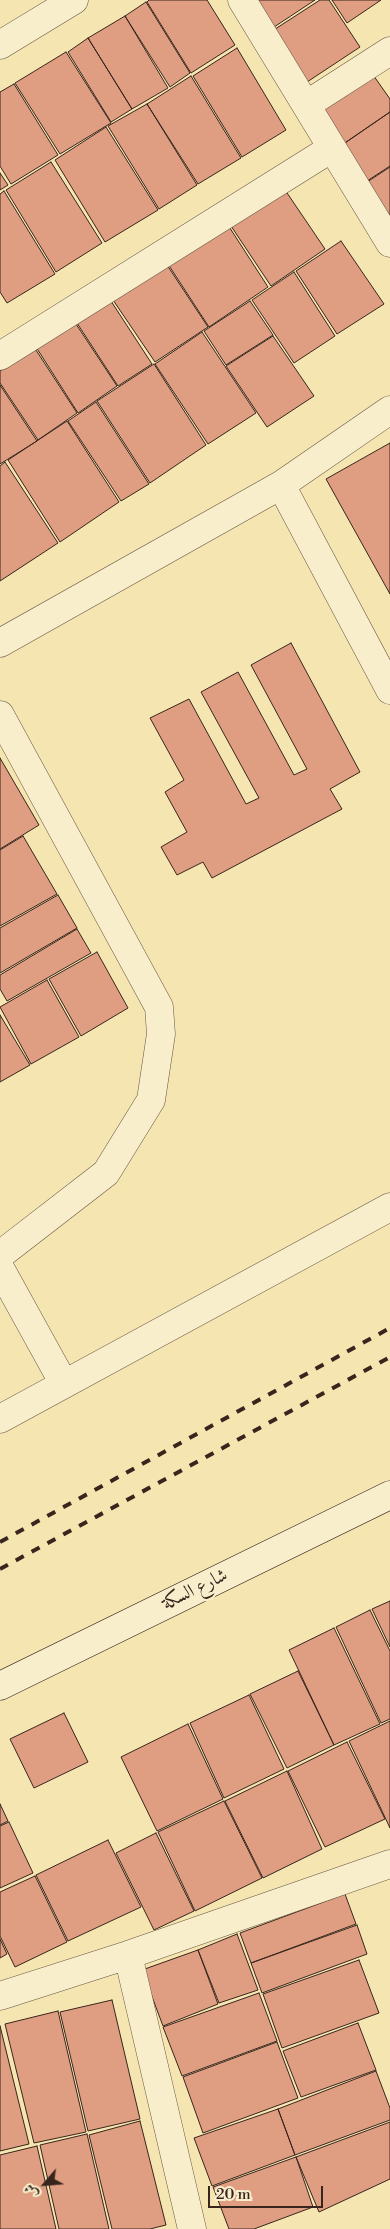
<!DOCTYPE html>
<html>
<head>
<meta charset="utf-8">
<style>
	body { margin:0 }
	#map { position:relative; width:390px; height:2229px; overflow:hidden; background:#f5e5b1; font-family:"Libre Bodoni",Amiri,serif }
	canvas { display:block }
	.north { position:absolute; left:20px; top:2159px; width:50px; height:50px; -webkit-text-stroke:4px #f8eecc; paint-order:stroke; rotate:243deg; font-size:14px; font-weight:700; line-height:20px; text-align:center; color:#38251d }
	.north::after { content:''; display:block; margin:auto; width:18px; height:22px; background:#38251d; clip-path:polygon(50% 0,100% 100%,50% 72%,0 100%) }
	.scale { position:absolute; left:208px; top:2186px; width:115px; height:22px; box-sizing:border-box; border:2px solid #38251d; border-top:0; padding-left:6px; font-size:15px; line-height:18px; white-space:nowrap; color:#38251d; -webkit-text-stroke:4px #f8eecc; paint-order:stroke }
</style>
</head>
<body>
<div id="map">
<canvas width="390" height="2229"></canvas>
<div class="north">ش</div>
<div class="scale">20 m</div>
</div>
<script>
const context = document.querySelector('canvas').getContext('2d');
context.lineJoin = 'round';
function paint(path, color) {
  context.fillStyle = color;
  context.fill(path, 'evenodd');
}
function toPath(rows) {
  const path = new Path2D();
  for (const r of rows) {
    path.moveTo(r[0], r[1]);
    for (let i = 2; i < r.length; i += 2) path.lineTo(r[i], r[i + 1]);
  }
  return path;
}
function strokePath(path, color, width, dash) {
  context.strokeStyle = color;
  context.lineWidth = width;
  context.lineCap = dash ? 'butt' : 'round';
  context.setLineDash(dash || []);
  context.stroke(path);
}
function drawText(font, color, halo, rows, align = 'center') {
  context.font = font + ' "Libre Bodoni",Amiri,serif';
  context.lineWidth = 4.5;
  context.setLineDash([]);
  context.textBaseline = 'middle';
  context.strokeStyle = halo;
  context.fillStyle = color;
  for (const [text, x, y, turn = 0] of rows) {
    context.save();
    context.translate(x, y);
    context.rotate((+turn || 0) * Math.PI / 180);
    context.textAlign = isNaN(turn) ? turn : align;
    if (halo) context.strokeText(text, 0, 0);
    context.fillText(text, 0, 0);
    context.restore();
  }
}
const building = toPath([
	[149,0,207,0,235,45,191,73,147,2,149,0],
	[248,0,315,0,268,31,248,0],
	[320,0,329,0,360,47,304,84,269,33,320,0],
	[332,0,381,0,347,23,332,0],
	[146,2,190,73,170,87,125,16,146,2],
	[125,16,168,88,132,109,88,38,125,16],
	[88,38,132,109,111,122,68,52,88,38],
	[237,48,286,130,242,157,193,76,237,48],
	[66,52,111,123,60,154,15,83,66,52],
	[371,72,390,99,390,112,339,147,315,111,371,72],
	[191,76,241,158,198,184,147,104,191,76],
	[14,84,58,155,11,184,0,166,0,92,14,84],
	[147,104,197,185,159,209,108,126,147,104],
	[390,112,390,166,364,183,339,147,390,112],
	[106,127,158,210,105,242,55,160,106,127],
	[51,162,102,243,56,272,6,190,51,162],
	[390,167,390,223,364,184,390,167],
	[0,173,8,185,0,190,0,173],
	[281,184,325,249,271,286,227,220,281,184],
	[4,191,55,274,7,303,0,292,0,194,4,191],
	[226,222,268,287,209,327,166,261,226,222],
	[341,241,384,304,337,334,296,271,341,241],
	[165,262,208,327,155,362,111,297,165,262],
	[294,272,335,336,294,363,252,300,294,272],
	[109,298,152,364,118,386,75,320,109,298],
	[250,301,273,335,226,365,204,331,250,301],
	[74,321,117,386,78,413,36,347,74,321],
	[202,332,256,413,208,444,155,364,202,332],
	[273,336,314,396,267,427,226,366,273,336],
	[34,347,77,413,38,440,0,383,0,371,34,347],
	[154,364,206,445,150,483,97,401,154,364],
	[0,385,37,441,0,464,0,385],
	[96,402,149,484,121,501,68,421,96,402],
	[67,421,119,502,60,542,8,460,67,421],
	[390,443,390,594,326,479,390,443],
	[5,462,58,543,0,581,0,466,5,462],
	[291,643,360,772,330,789,342,809,212,878,203,862,177,875,161,847,187,832,165,792,184,780,150,718,189,699,246,804,259,798,201,692,238,672,294,775,307,769,251,665,291,643],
	[0,758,39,825,0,849,0,758],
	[23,836,57,894,0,926,0,850,23,836],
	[58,895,77,928,0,973,0,928,58,895],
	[77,929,91,953,7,1001,0,989,0,975,77,929],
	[97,952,128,1008,81,1036,49,979,97,952],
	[47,980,79,1037,31,1064,0,1007,47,980],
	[0,1015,30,1065,0,1082,0,1015],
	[390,1601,390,1647,372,1609,390,1601],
	[370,1610,390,1651,390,1719,381,1723,336,1627,370,1610],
	[334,1628,380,1724,334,1745,289,1650,334,1628],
	[298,1671,334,1745,287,1768,250,1694,298,1671],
	[249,1695,284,1769,224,1798,190,1723,249,1695],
	[64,1713,88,1762,34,1788,10,1739,64,1713],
	[390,1721,390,1828,349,1741,390,1721],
	[188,1724,223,1799,157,1831,121,1757,188,1724],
	[347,1742,385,1819,325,1847,288,1771,347,1742],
	[287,1771,322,1849,263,1878,225,1801,287,1771],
	[224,1801,262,1878,195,1911,158,1832,224,1801],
	[0,1804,8,1821,0,1825,0,1804],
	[9,1822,33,1873,0,1888,0,1826,9,1822],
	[156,1833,194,1911,154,1930,116,1853,156,1833],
	[108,1840,141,1907,68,1941,36,1875,108,1840],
	[35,1876,67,1942,15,1967,0,1936,0,1892,35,1876],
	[345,1894,356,1924,251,1963,240,1933,345,1894],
	[357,1925,367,1954,262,1993,251,1963,357,1925],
	[237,1934,258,1990,219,2003,198,1950,237,1934],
	[0,1939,7,1954,0,1958,0,1939],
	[198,1950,218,2004,163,2026,142,1970,198,1950],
	[359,1960,379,2013,282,2048,263,1994,359,1960],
	[259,1993,277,2041,182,2076,163,2027,259,1993],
	[112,2000,140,2119,88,2131,60,2012,112,2000],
	[58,2011,86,2132,34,2143,5,2024,58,2011],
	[358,2023,376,2070,301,2097,283,2051,358,2023],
	[0,2026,29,2144,0,2151,0,2026],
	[277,2042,298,2098,203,2133,183,2077,277,2042],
	[376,2071,390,2108,390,2120,295,2155,278,2109,376,2071],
	[278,2109,295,2155,212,2186,194,2138,278,2109],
	[140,2121,166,2225,150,2229,112,2229,89,2135,140,2121],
	[390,2122,390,2179,319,2212,296,2157,390,2122],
	[87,2134,109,2229,59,2229,40,2145,87,2134],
	[37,2146,56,2229,0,2229,0,2155,37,2146],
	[296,2157,313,2207,254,2229,229,2229,213,2187,296,2157]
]);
paint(building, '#df9e81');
strokePath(building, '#38251d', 1);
const street = toPath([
	[242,0,390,243],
	[0,45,74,0],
	[306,105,390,51],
	[0,356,332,148],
	[281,485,390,690],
	[0,643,281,485,390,410],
	[0,715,159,1007,161,1034,151,1100,106,1173,0,1255],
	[0,1268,64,1384],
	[0,1419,390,1207],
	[128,1955,192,2229],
	[0,1996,128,1955,390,1864]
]);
const secondary = toPath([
	[0,1686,390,1495]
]);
strokePath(street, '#675542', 29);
strokePath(secondary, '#38251d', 29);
strokePath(street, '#f8eecc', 28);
strokePath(secondary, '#f8eecc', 28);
strokePath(toPath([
	[0,1542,390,1328],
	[0,1569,390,1357]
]), '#38251d', 4, [9, 9]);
drawText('19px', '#38251d', '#f8eecc', [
	["شارع السكة",195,1590,-26]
]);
</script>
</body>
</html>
